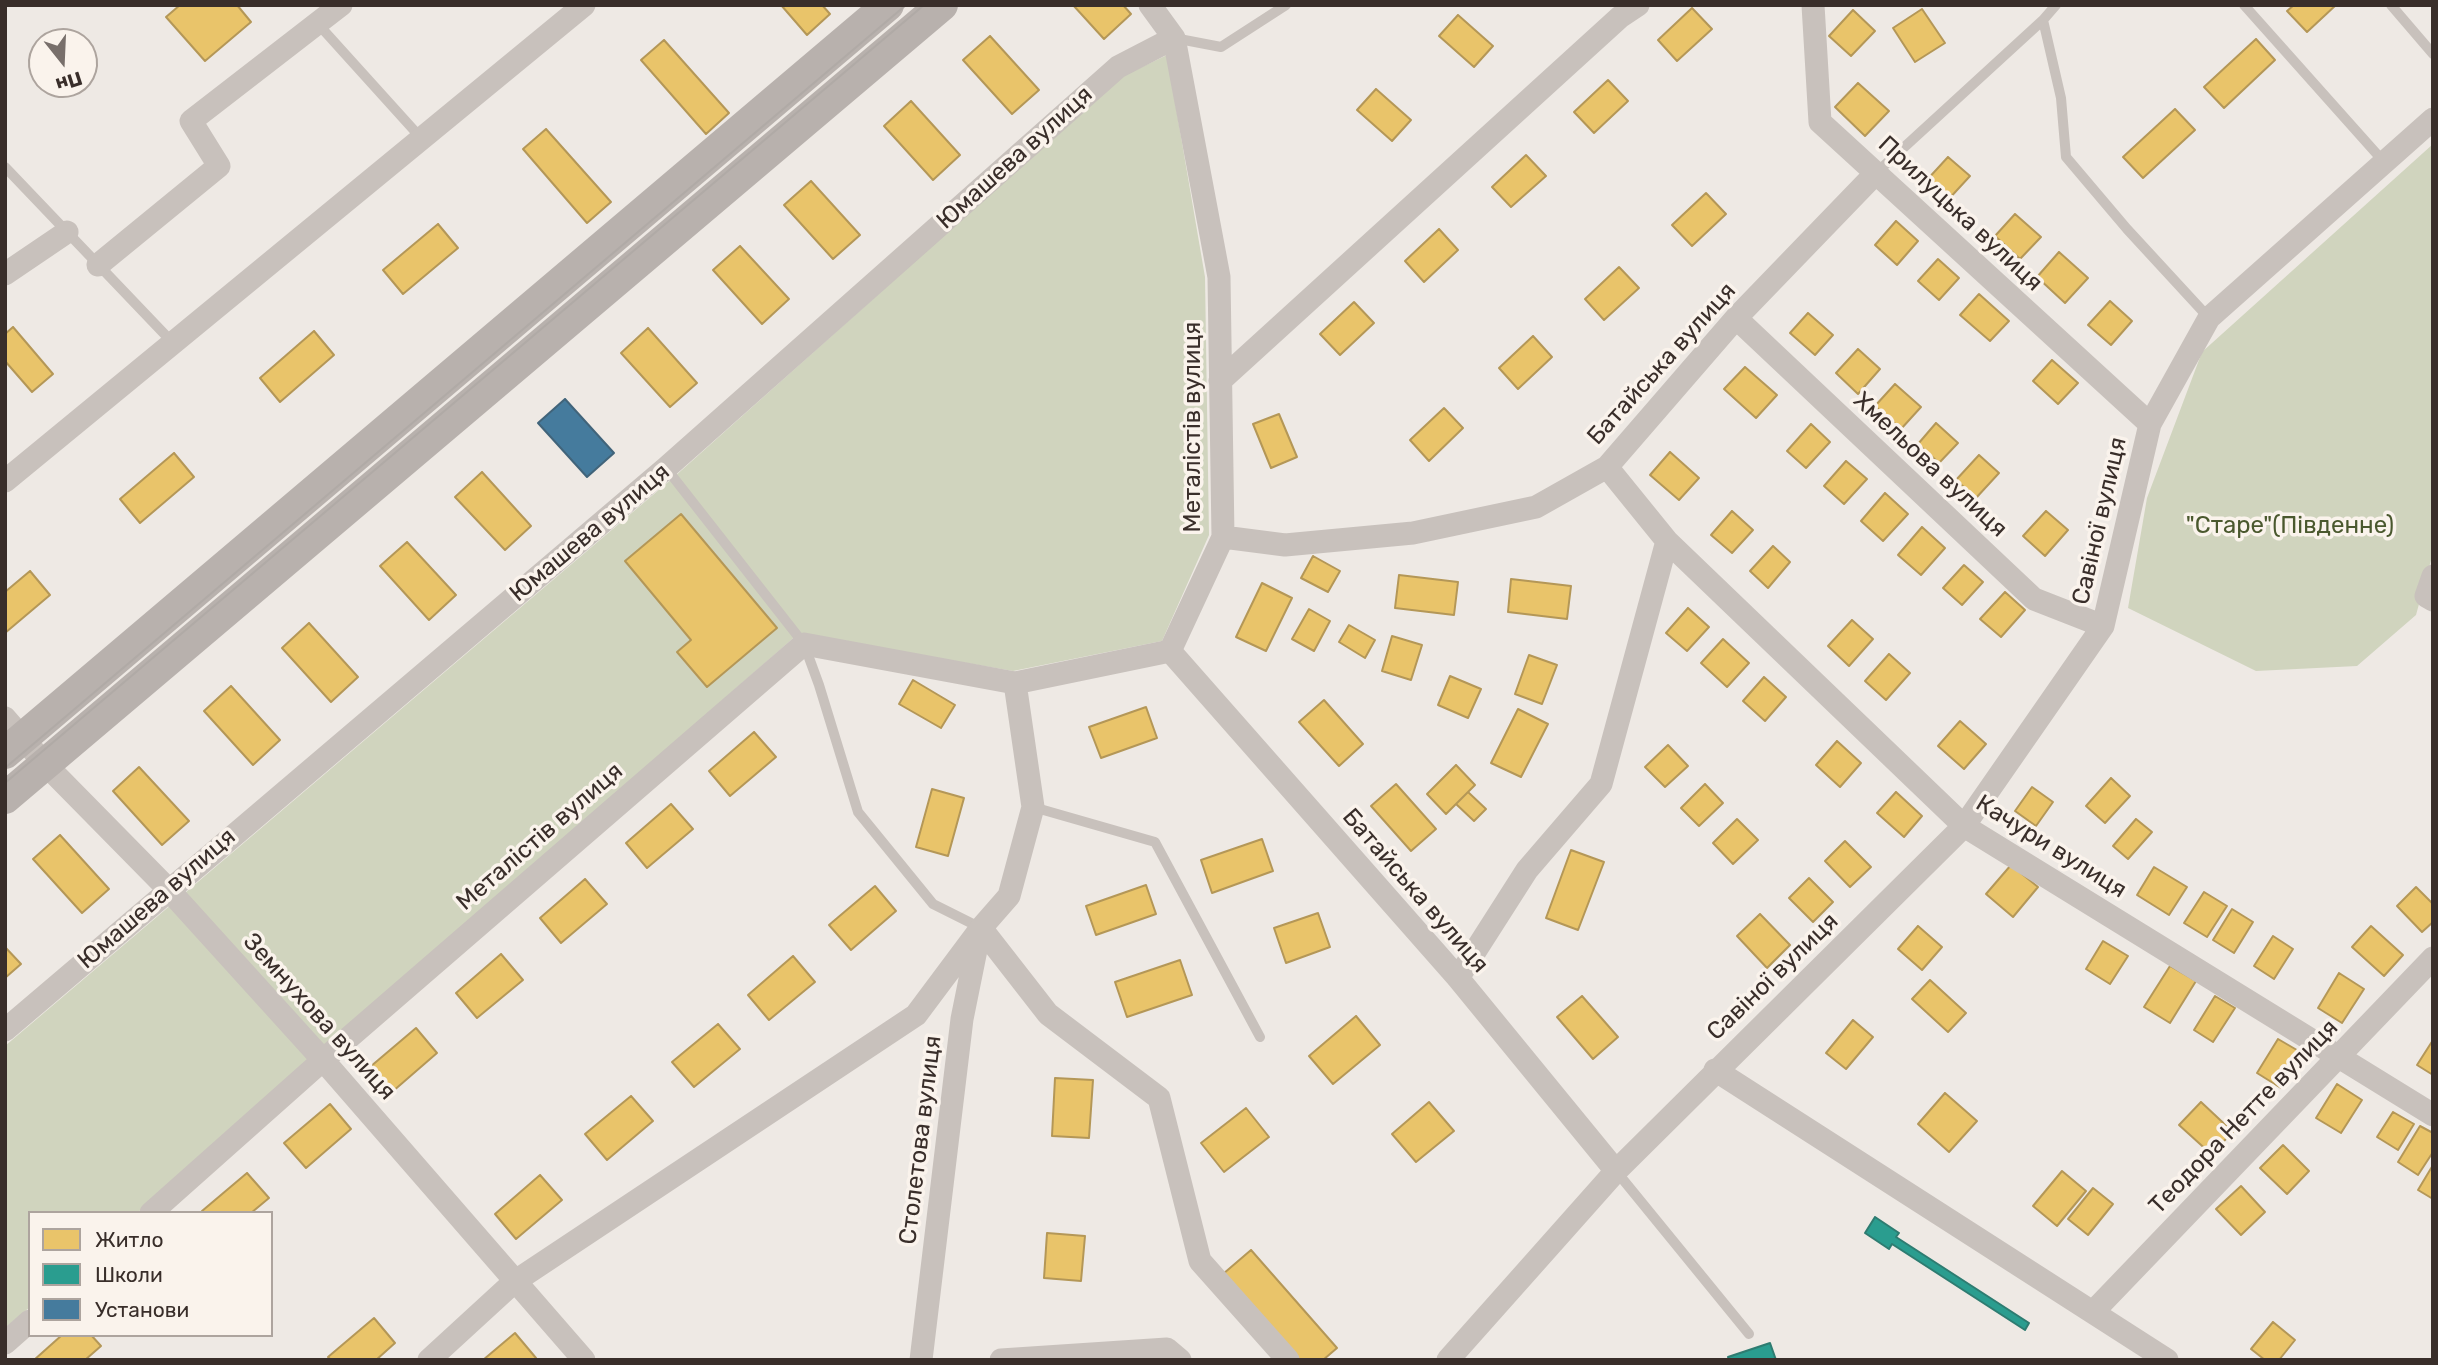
<!DOCTYPE html>
<html>
<head>
<meta charset="utf-8">
<style>
	body { margin:0 }
	#map { position:relative; width:2438px; height:1365px; overflow:hidden; background:#eee9e4; font-family:Rubik,sans-serif }
	canvas { display:block }
	.frame { position:absolute; inset:0; border:7px solid #392e2a; pointer-events:none }
	.legend { position:absolute; left:28px; top:1211px; width:245px; height:126px; box-sizing:border-box; background:#faf3ec; border:2px solid #ada49e; margin:0; padding:9px 12px; list-style:none; font-size:21px; color:#392e2a }
	.legend li { display:flex; align-items:center; gap:14px; height:35px }
	.legend b { width:35px; border:2px solid #ada49e }
	.north { position:absolute; left:28px; top:28px; width:70px; height:70px; box-sizing:border-box; background:#faf3ec; border:2px solid #ada49e; border-radius:50%; rotate:162deg; font-size:19px; font-weight:700; line-height:28px; text-align:center; color:#392e2a }
	.north::after { content:''; display:block; margin:auto; width:24px; height:32px; background:#786f6b; clip-path:polygon(50% 0,100% 100%,50% 72%,0 100%) }
</style>
</head>
<body>
<div id="map">
<canvas width="2438" height="1365"></canvas>
<div class="frame"></div>
<ul class="legend">
<li><b style="height:19px;background:#e9c46a"></b>Житло</li>
<li><b style="height:19px;background:#2a9d8f"></b>Школи</li>
<li><b style="height:19px;background:#457b9d"></b>Установи</li>
</ul>
<div class="north">Пн</div>
</div>
<script>
const context = document.querySelector('canvas').getContext('2d');
context.lineJoin = 'round';
function paint(path, color) {
  context.fillStyle = color;
  context.fill(path, 'evenodd');
}
function toPath(rows) {
  const path = new Path2D();
  for (const r of rows) {
    path.moveTo(r[0], r[1]);
    for (let i = 2; i < r.length; i += 2) path.lineTo(r[i], r[i + 1]);
  }
  return path;
}
function strokePath(path, color, width, dash) {
  context.strokeStyle = color;
  context.lineWidth = width;
  context.lineCap = dash ? 'butt' : 'round';
  context.setLineDash(dash || []);
  context.stroke(path);
}
function drawText(font, color, halo, rows, align = 'center') {
  context.font = font + ' Rubik,sans-serif';
  context.lineWidth = 7;
  context.setLineDash([]);
  context.textBaseline = 'middle';
  context.strokeStyle = halo;
  context.fillStyle = color;
  for (const [text, x, y, turn = 0] of rows) {
    context.save();
    context.translate(x, y);
    context.rotate((+turn || 0) * Math.PI / 180);
    context.textAlign = isNaN(turn) ? turn : align;
    if (halo) context.strokeText(text, 0, 0);
    context.fillText(text, 0, 0);
    context.restore();
  }
}
paint(toPath([
	[1167,55,1205,277,1209,535,1162,641,1013,671,798,634,137,1213,30,1213,30,1307,5,1328,5,1046,674,477,1121,77],
	[2433,144,2433,553,2416,615,2357,666,2256,671,2128,608,2147,498,2202,352]
]), '#d0d4be');
const homes = toPath([
	[180,5,237,5,251,22,205,61,166,17,180,5],
	[781,5,822,5,830,14,807,35,781,5],
	[1073,5,1123,5,1131,14,1104,39,1073,5],
	[2294,5,2336,5,2307,32,2287,11,2294,5],
	[1692,8,1712,29,1677,61,1658,40,1692,8],
	[1922,9,1945,43,1915,62,1893,28,1922,9],
	[1853,10,1875,31,1851,56,1829,36,1853,10],
	[1458,15,1493,46,1474,67,1439,36,1458,15],
	[990,36,1039,90,1012,114,963,60,990,36],
	[2256,39,2275,60,2224,108,2204,87,2256,39],
	[664,40,729,113,706,134,641,60,664,40],
	[1608,80,1628,101,1594,133,1574,112,1608,80],
	[1858,83,1889,111,1865,136,1835,107,1858,83],
	[1376,89,1411,120,1392,141,1357,110,1376,89],
	[911,101,960,155,933,180,884,126,911,101],
	[2175,109,2195,130,2143,178,2123,157,2175,109],
	[546,129,611,202,587,223,523,149,546,129],
	[1526,155,1546,176,1511,207,1492,187,1526,155],
	[1948,157,1970,176,1947,201,1925,182,1948,157],
	[811,181,860,235,833,259,784,205,811,181],
	[1706,193,1726,214,1692,246,1672,225,1706,193],
	[2015,214,2041,237,2020,259,1995,236,2015,214],
	[1896,221,1918,241,1897,265,1875,245,1896,221],
	[438,224,458,248,403,294,383,270,438,224],
	[1439,229,1458,250,1424,282,1405,261,1439,229],
	[740,246,789,299,762,324,713,270,740,246],
	[2059,252,2088,278,2065,303,2037,277,2059,252],
	[1938,259,1959,278,1939,300,1918,281,1938,259],
	[1619,267,1639,288,1604,320,1585,299,1619,267],
	[1979,294,2009,321,1990,341,1960,315,1979,294],
	[2110,301,2132,321,2111,345,2088,325,2110,301],
	[1354,302,1374,323,1340,355,1320,334,1354,302],
	[1808,313,1833,335,1815,355,1790,333,1808,313],
	[13,327,53,374,32,392,5,361,5,334,13,327],
	[648,328,697,383,670,407,621,353,648,328],
	[314,331,334,355,280,402,260,378,314,331],
	[1533,336,1552,357,1518,389,1499,368,1533,336],
	[1858,349,1880,369,1858,394,1836,373,1858,349],
	[2052,360,2078,383,2058,404,2033,381,2052,360],
	[1745,367,1777,395,1756,418,1724,389,1745,367],
	[1895,384,1921,407,1901,429,1875,406,1895,384],
	[1444,408,1463,428,1429,461,1410,440,1444,408],
	[1279,414,1297,457,1271,468,1253,424,1279,414],
	[1936,423,1958,443,1939,463,1918,444,1936,423],
	[1811,424,1830,442,1806,468,1787,451,1811,424],
	[1670,452,1699,478,1679,500,1650,475,1670,452],
	[174,453,194,477,140,523,120,499,174,453],
	[1979,455,1999,473,1976,498,1956,480,1979,455],
	[1846,461,1867,479,1844,504,1824,486,1846,461],
	[482,472,531,526,505,550,455,497,482,472],
	[1885,493,1908,514,1883,541,1861,521,1885,493],
	[1732,511,1753,530,1732,553,1711,535,1732,511],
	[2046,511,2068,530,2045,556,2023,536,2046,511],
	[681,514,777,628,707,687,677,652,691,640,625,561,681,514],
	[1922,527,1945,548,1921,575,1898,555,1922,527],
	[407,542,456,595,429,620,380,566,407,542],
	[1773,546,1790,562,1768,588,1750,571,1773,546],
	[1313,556,1340,571,1328,592,1301,578,1313,556],
	[1964,565,1983,582,1962,605,1943,588,1964,565],
	[30,571,50,595,5,633,5,592,30,571],
	[1399,575,1458,582,1454,615,1395,608,1399,575],
	[1511,579,1571,586,1567,619,1508,612,1511,579],
	[1262,583,1292,598,1266,651,1236,637,1262,583],
	[2005,592,2025,610,2001,637,1980,619,2005,592],
	[1688,608,1709,627,1687,651,1666,633,1688,608],
	[1309,609,1330,621,1314,651,1292,639,1309,609],
	[1852,620,1873,639,1849,666,1828,646,1852,620],
	[309,623,358,677,331,702,282,648,309,623],
	[1349,625,1375,640,1365,658,1339,642,1349,625],
	[1392,636,1422,645,1411,680,1382,671,1392,636],
	[1723,639,1749,663,1727,687,1701,663,1723,639],
	[1889,654,1910,673,1886,700,1865,681,1889,654],
	[1529,655,1557,665,1542,704,1515,694,1529,655],
	[1450,676,1481,689,1468,718,1438,705,1450,676],
	[1764,677,1786,697,1765,721,1743,701,1764,677],
	[913,680,955,705,941,728,899,704,913,680],
	[231,686,280,740,253,765,204,711,231,686],
	[1324,700,1363,744,1339,766,1299,722,1324,700],
	[1146,707,1157,738,1101,758,1089,727,1146,707],
	[1518,709,1548,724,1521,777,1491,763,1518,709],
	[1960,721,1986,744,1964,769,1938,746,1960,721],
	[754,732,776,757,730,796,709,771,754,732],
	[1837,741,1861,763,1840,787,1816,765,1837,741],
	[1668,745,1688,766,1665,787,1645,767,1668,745],
	[1456,765,1475,785,1446,814,1427,794,1456,765],
	[139,767,189,821,162,845,113,791,139,767],
	[2111,778,2130,796,2105,823,2086,806,2111,778],
	[1396,784,1436,829,1411,851,1371,806,1396,784],
	[1705,784,1723,803,1699,826,1681,808,1705,784],
	[2032,787,2053,802,2036,826,2015,811,2032,787],
	[932,789,964,798,948,856,916,847,932,789],
	[1468,792,1486,809,1474,821,1456,804,1468,792],
	[1896,792,1922,816,1904,837,1877,813,1896,792],
	[671,804,693,829,647,868,626,843,671,804],
	[1737,819,1758,840,1733,864,1713,843,1737,819],
	[2136,819,2152,832,2128,859,2113,846,2136,819],
	[60,835,109,889,82,913,33,859,60,835],
	[1262,839,1273,871,1212,893,1201,860,1262,839],
	[1845,841,1871,867,1850,887,1825,861,1845,841],
	[1571,850,1604,862,1578,930,1546,918,1571,850],
	[2011,865,2038,887,2013,917,1986,894,2011,865],
	[2154,867,2187,887,2169,915,2137,895,2154,867],
	[1809,878,1833,902,1813,922,1789,898,1809,878],
	[585,879,607,904,561,943,540,918,585,879],
	[1146,885,1156,914,1096,935,1086,906,1146,885],
	[875,886,896,911,851,950,829,925,875,886],
	[2416,887,2433,904,2433,922,2422,932,2397,906,2416,887],
	[2204,892,2227,906,2207,937,2184,923,2204,892],
	[2232,909,2253,922,2234,953,2213,940,2232,909],
	[1318,913,1330,947,1286,963,1274,928,1318,913],
	[1760,914,1790,945,1767,968,1737,936,1760,914],
	[1918,926,1942,947,1922,970,1898,949,1918,926],
	[2371,926,2403,955,2384,976,2352,947,2371,926],
	[2273,936,2293,949,2274,979,2254,966,2273,936],
	[2103,941,2128,956,2110,984,2086,969,2103,941],
	[5,947,21,964,5,978,5,947],
	[501,954,523,980,477,1018,456,993,501,954],
	[793,956,815,982,769,1020,748,995,793,956],
	[1180,960,1192,995,1127,1017,1115,982,1180,960],
	[2170,966,2196,981,2170,1023,2144,1007,2170,966],
	[2339,973,2364,989,2342,1023,2318,1008,2339,973],
	[1930,980,1966,1013,1948,1032,1912,999,1930,980],
	[1582,996,1618,1037,1593,1059,1557,1017,1582,996],
	[2215,996,2235,1008,2213,1042,2194,1030,2215,996],
	[1356,1016,1380,1045,1333,1084,1309,1056,1356,1016],
	[1853,1020,1873,1037,1846,1069,1826,1053,1853,1020],
	[718,1024,740,1049,694,1087,672,1062,718,1024],
	[416,1028,437,1053,392,1092,370,1067,416,1028],
	[2278,1039,2302,1053,2281,1088,2257,1073,2278,1039],
	[2433,1040,2433,1075,2417,1065,2433,1040],
	[1055,1078,1093,1080,1089,1138,1052,1136,1055,1078],
	[2337,1084,2362,1100,2341,1133,2316,1118,2337,1084],
	[1945,1093,1977,1121,1949,1152,1918,1124,1945,1093],
	[631,1096,653,1121,607,1160,585,1134,631,1096],
	[1429,1102,1454,1131,1416,1162,1392,1134,1429,1102],
	[2201,1102,2233,1132,2211,1154,2179,1125,2201,1102],
	[330,1104,351,1129,306,1168,284,1143,330,1104],
	[1246,1108,1269,1137,1224,1172,1201,1143,1246,1108],
	[2393,1112,2414,1124,2398,1150,2377,1137,2393,1112],
	[2420,1126,2433,1133,2433,1152,2418,1175,2398,1162,2420,1126],
	[2283,1145,2309,1171,2287,1194,2260,1168,2283,1145],
	[2433,1165,2433,1199,2418,1190,2433,1165],
	[2062,1171,2086,1191,2057,1226,2033,1206,2062,1171],
	[247,1173,269,1198,251,1213,203,1213,202,1211,247,1173],
	[540,1175,562,1200,516,1239,495,1214,540,1175],
	[2241,1186,2265,1212,2241,1235,2216,1209,2241,1186],
	[2093,1188,2113,1204,2088,1235,2068,1219,2093,1188],
	[1047,1233,1085,1236,1081,1281,1044,1278,1047,1233],
	[1251,1250,1337,1348,1323,1360,1298,1360,1223,1274,1251,1250],
	[374,1318,395,1343,376,1360,331,1360,328,1357,374,1318],
	[2273,1322,2295,1340,2279,1360,2265,1360,2251,1349,2273,1322],
	[515,1333,536,1358,534,1360,483,1360,515,1333],
	[62,1335,91,1335,101,1346,85,1360,34,1360,62,1335]
]);
paint(homes, '#e9c46a');
strokePath(homes, '#b49757', 2);
const schools = toPath([
	[1875,1217,1899,1233,1896,1237,2029,1323,2025,1330,1892,1244,1889,1249,1865,1233,1875,1217],
	[1770,1343,1776,1360,1729,1360,1728,1357,1770,1343]
]);
paint(schools, '#2a9d8f');
strokePath(schools, '#2e7c71', 2);
const public = toPath([
	[565,399,614,453,587,477,538,423,565,399]
]);
paint(public, '#457b9d');
strokePath(public, '#41647a', 2);
strokePath(toPath([
	[2056,5,2043,20,2061,98,2066,157,2127,229,2209,318],
	[2244,5,2384,162],
	[2391,5,2433,54],
	[318,24,421,138],
	[1174,38,1221,47,1286,5],
	[5,167,173,343],
	[1876,173,2043,20],
	[666,468,804,644,819,685,858,812,933,904,981,928],
	[1033,807,1155,842,1260,1037],
	[1616,1171,1749,1334]
]), '#c8c1bc', 10);
strokePath(toPath([
	[1813,5,1820,122,2150,424],
	[98,265,219,166,191,121,341,5],
	[5,274,67,232],
	[1736,318,2034,599,2103,626],
	[1220,381,1620,17,1638,5],
	[1607,467,1667,541,1964,826,2433,1115],
	[5,481,584,5],
	[1223,537,1285,545,1413,533,1536,507,1607,467,1736,318,1876,173],
	[2433,576,2426,596,2433,600],
	[1170,651,1458,978,1616,1171],
	[5,718,45,764,168,889,323,1060,584,1360],
	[981,928,1048,1014,1159,1098,1200,1261,1288,1360],
	[1458,978,1527,870,1601,784,1667,541],
	[5,1030,666,468,1118,67,1174,38],
	[1715,1070,2167,1360],
	[151,1213,323,1060,804,644,1015,683,1170,651,1223,537,1219,277,1174,38,1150,5],
	[2093,1312,2433,958],
	[5,1343,30,1321],
	[429,1360,514,1282,916,1015,981,928,1009,896,1033,807,1015,683],
	[921,1360,962,1019,979,935],
	[1001,1360,1167,1349,1180,1360],
	[1448,1360,1616,1171,1964,826,2103,626,2150,424,2209,318,2433,119]
]), '#c8c1bc', 23);
strokePath(toPath([
	[5,753,888,5],
	[5,798,942,5]
]), '#b8b1ad', 32);
strokePath(toPath([
	[5,768,906,5],
	[5,783,924,5]
]), '#b0aaa6', 2);
drawText('24px', '#392e2a', '#faf3ec', [
	["Юмашева вулиця",1015,158,-42],
	["Прилуцька вулиця",1960,214,43],
	["Батайська вулиця",1662,364,-48],
	["Металістів вулиця",1193,427,-90],
	["Хмельова вулиця",1930,465,43],
	["Савіної вулиця",2100,521,-77],
	["Юмашева вулиця",590,533,-40],
	["Металістів вулиця",540,837,-41],
	["Качури вулиця",2051,847,32],
	["Батайська вулиця",1415,891,49],
	["Юмашева вулиця",157,899,-41],
	["Савіної вулиця",1773,977,-44],
	["Земнухова вулиця",319,1017,48],
	["Теодора Нетте вулиця",2244,1117,-46],
	["Столетова вулиця",921,1140,-83]
]);
drawText('24px', '#4a582e', '#faf3ec', [
	["\"Старе\"(Південне)",2290,526]
]);
</script>
</body>
</html>
